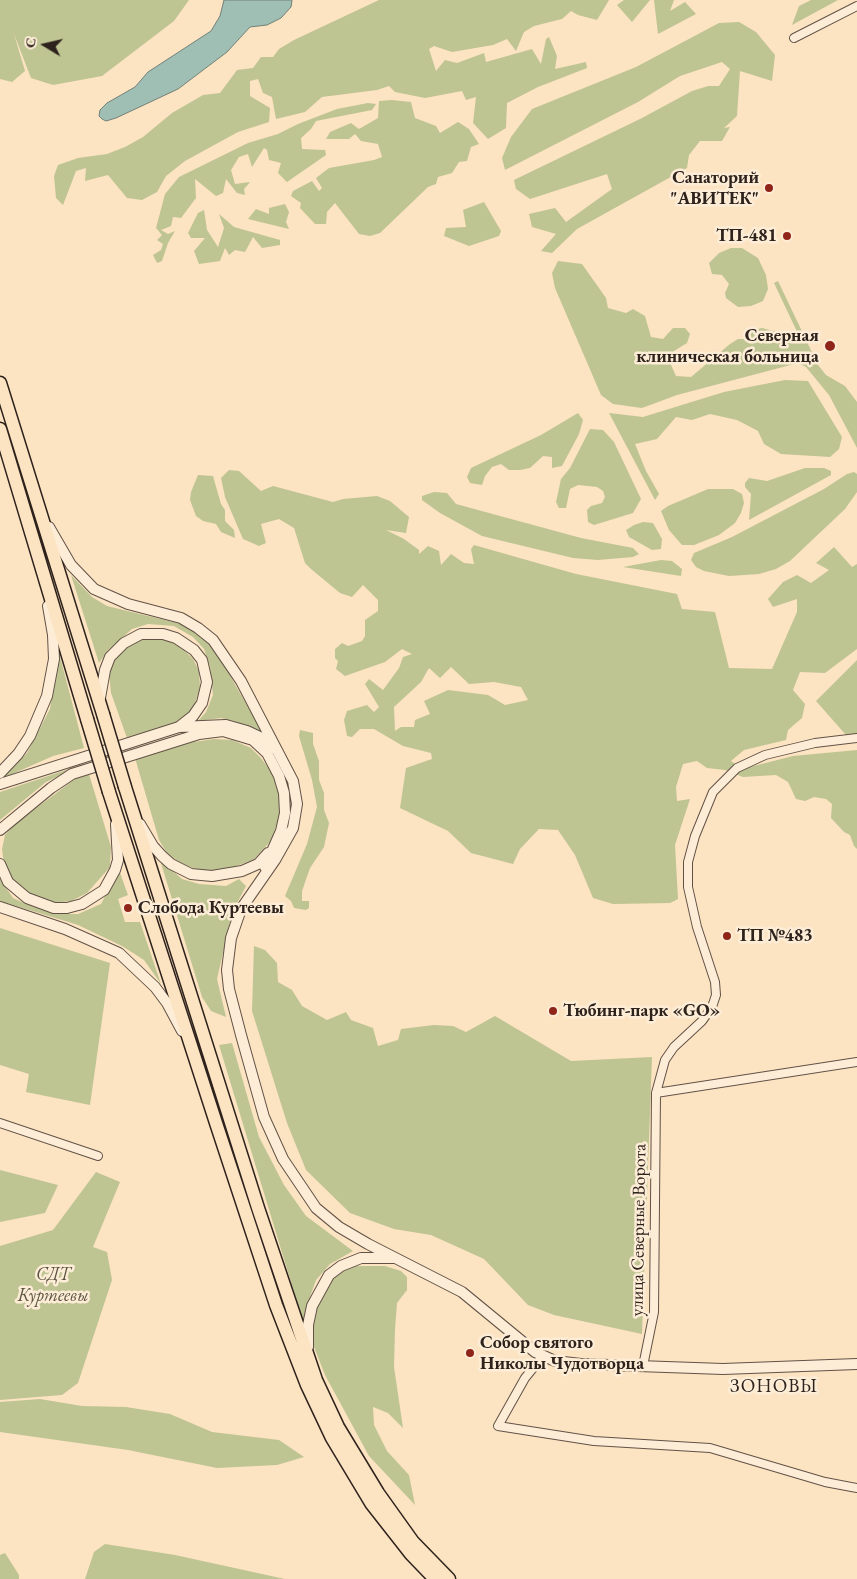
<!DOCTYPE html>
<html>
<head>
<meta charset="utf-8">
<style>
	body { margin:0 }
	#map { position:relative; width:857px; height:1579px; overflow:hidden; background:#fce3c2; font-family:"EB Garamond",serif }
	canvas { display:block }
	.north { position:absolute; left:20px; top:20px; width:50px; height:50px; -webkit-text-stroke:4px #fdedd7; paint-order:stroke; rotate:279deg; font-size:14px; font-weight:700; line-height:20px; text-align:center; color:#2e221c }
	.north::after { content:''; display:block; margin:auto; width:18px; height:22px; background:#2e221c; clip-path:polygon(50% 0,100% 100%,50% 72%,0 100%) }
</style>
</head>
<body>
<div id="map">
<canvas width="857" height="1579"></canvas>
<div class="north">С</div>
</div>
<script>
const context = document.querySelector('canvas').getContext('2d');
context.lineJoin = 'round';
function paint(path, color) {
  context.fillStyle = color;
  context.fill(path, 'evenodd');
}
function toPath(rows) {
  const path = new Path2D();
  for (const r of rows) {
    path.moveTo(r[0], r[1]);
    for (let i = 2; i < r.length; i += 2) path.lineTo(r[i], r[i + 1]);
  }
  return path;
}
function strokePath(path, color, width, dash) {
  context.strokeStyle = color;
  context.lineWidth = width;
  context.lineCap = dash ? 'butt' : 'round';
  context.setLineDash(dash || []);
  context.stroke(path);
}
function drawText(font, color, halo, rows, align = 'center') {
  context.font = font + ' "EB Garamond",serif';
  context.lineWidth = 5;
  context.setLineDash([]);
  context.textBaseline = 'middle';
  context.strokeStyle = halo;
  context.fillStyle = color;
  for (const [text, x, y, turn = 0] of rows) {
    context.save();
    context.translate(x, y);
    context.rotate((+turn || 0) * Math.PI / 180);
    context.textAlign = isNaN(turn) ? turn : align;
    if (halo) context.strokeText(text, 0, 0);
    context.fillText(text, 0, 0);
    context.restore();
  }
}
paint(toPath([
	[0,0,189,0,174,21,102,76,53,85,31,78,14,34,25,71,12,82,0,79],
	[379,0,609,0,597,20,578,15,571,11,562,19,534,26,524,32,516,51,507,39,493,45,452,52,434,46,429,49,436,71,445,60,457,63,484,53,486,62,532,49,541,64,546,39,549,37,557,56,555,69,586,62,587,68,538,87,507,103,506,128,488,139,473,123,476,97,466,100,462,91,425,98,395,92,389,86,377,90,322,97,305,112,276,119,272,97,263,93,258,79,250,81,250,96,270,108,269,122,238,132,185,161,166,176,157,192,142,200,127,198,108,175,85,181,86,168,76,171,63,205,56,198,54,176,58,165,78,158,107,154,125,147,143,137,172,113,203,95,220,93,237,70,253,68,261,57,273,57,279,49,294,40],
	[624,0,650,0,632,22,617,5],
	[654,0,674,0,670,11,685,2,696,14,658,34],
	[811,0,838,0,792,25,799,6],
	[739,22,756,32,775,55,772,81,740,71,737,116,724,128,730,127,722,141,700,141,689,155,687,168,577,229,552,253,541,251,556,234,532,227,529,214,555,208,566,222,612,189,607,174,530,199,516,189,514,180,642,118,692,91,708,86,719,86,730,69,722,62,680,76,638,102,505,170,502,158,511,137,532,109,636,67,719,23],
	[392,100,411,102,415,118,436,126,440,133,458,122,469,129,479,144,471,147,467,161,459,162,452,173,438,177,436,184,428,187,380,233,370,236,359,234,335,203,327,212,326,224,315,224,300,208,301,203,291,196,293,191,312,181,319,191,322,188,316,178,329,168,374,160,382,157,378,144,361,141,355,134,349,139,326,139,330,132,351,123,359,129,378,118,379,101],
	[368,103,376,104,372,110,316,121,311,129,301,138,302,149,325,150,326,155,287,182,278,173,281,163,269,160,267,150,264,148,252,167,248,154,239,157,231,170,235,184,250,182,244,189,245,195,237,193,226,179,223,193,216,196,195,179,196,198,181,218,173,217,171,226,161,230,168,234,175,231,168,243,162,261,157,263,153,255,161,250,163,244,157,240,162,235,156,228,165,194,179,177,248,143,278,134,298,124,337,109],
	[484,202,501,231,499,236,469,246,444,236,446,228,466,227,463,210],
	[285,204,289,212,286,222,289,229,248,219,256,209,269,214,269,208],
	[204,210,207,230,218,247,224,228,219,214,234,227,280,240,280,245,262,248,253,237,245,252,235,250,229,255,225,248,220,261,199,264,194,251,205,238,191,238,188,233,198,213],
	[731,248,742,248,758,258,766,275,768,289,763,301,751,306,738,307,726,298,725,293,729,284,722,275,712,274,709,263,719,253],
	[558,261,582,264,606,298,608,308,626,313,633,309,645,316,651,337,663,339,673,328,685,328,690,334,687,343,674,351,671,357,671,365,676,376,691,377,730,344,738,339,747,339,753,330,762,328,800,338,774,283,778,281,818,365,826,375,845,386,857,402,857,448,829,395,806,367,798,363,677,395,642,408,613,404,601,395,555,288,552,273],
	[785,380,808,381,842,437,839,449,830,457,781,454,764,444,758,431,737,420,710,414,692,420,676,417,657,439,635,444,646,471,659,494,655,500,609,413,643,417,724,392],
	[578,413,583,420,579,434,562,466,552,468,552,457,543,456,530,468,520,470,509,470,501,464,492,467,485,476,482,485,470,483,467,477,471,468,541,435],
	[590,429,603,430,614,442,641,499,633,513,594,525,588,522,587,510,591,506,602,503,605,497,603,491,597,487,578,485,570,489,566,508,559,508,556,502,561,479,570,468],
	[805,468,824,468,831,471,831,475,749,520,751,494,745,487,745,483,749,478,767,481],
	[229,470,239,471,261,491,273,486,333,502,343,499,377,496,390,501,409,517,406,533,386,530,404,539,419,550,419,554,428,546,439,551,441,565,451,554,464,563,474,564,471,549,474,545,576,574,677,594,682,609,715,612,729,668,772,669,797,612,797,599,773,607,768,599,783,582,797,575,811,583,829,570,816,563,834,547,852,567,857,564,857,649,825,673,800,672,793,690,805,704,802,718,788,730,786,740,744,750,731,761,742,769,793,756,857,750,857,849,854,846,850,835,844,832,831,818,832,804,826,799,814,797,805,801,796,799,788,782,776,775,743,777,725,770,707,768,697,761,683,764,676,787,677,801,690,799,675,845,678,899,670,903,613,904,593,898,575,855,558,830,539,829,520,849,513,864,471,853,448,831,400,808,406,768,432,759,431,753,403,746,374,729,360,729,352,737,347,736,344,720,347,711,367,705,374,712,379,707,365,684,369,679,383,690,399,668,403,657,412,654,402,649,385,662,345,676,336,669,338,661,335,658,335,649,342,643,348,646,362,641,365,636,365,620,378,611,378,600,363,585,352,597,340,593,311,569,305,563,294,528,279,519,261,524,266,543,259,546,243,539,225,497,221,478],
	[451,667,469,684,494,682,521,687,528,700,505,705,488,695,448,690,424,701,430,714,415,720,414,727,401,727,395,731,394,707,421,682,429,668,440,678],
	[854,472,857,474,857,492,845,509,790,561,776,569,759,574,729,576,704,571,696,567,691,560,694,553,732,537,824,489,847,474],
	[198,475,213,476,221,504,225,510,225,521,234,530,235,538,221,532,216,524,203,521,196,516,190,500,191,492],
	[708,489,733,489,742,494,744,503,741,513,735,523,719,535,694,545,682,545,669,530,661,511,668,506],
	[434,492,447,493,456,504,581,538,633,548,639,554,633,557,598,560,573,558,482,536,440,513,422,500,422,496],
	[643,522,653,523,662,539,661,549,652,550,629,537,626,530,634,525],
	[661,560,672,561,682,569,681,576,623,567],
	[71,575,92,597,107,606,181,624,198,632,213,646,264,735,234,721,221,718,198,721,206,712,213,695,210,667,204,649,193,637,174,626,148,624,132,629,108,650,99,663],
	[144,638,172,640,186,652,193,659,199,671,200,688,195,703,188,715,177,723,127,738,111,693,109,673,113,660,125,648],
	[59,653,84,748,53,756,1,779,27,753,50,709],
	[857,660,857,735,846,735,816,701],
	[300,730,313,733,313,744,319,761,319,780,324,793,324,810,329,823,324,847,310,868,302,891,302,901,309,901,309,908,306,910,294,908,291,901,285,896,307,844,317,807,312,780,299,736],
	[214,739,232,740,251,748,260,757,271,771,276,782,280,793,281,812,271,841,253,860,225,870,208,871,193,868,179,862,167,853,159,840,135,758,187,743],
	[87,763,46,782,0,820,0,792],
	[89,774,111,847,110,867,87,893,71,901,52,903,37,898,23,890,13,880,4,864,2,849,5,835,15,824,75,779],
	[160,860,182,879,199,884,226,886,239,879,246,886,232,913,217,979,226,1017,211,1011,202,997],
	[119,870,128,895,118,899,125,922,140,922,161,984,144,960,122,946,78,925,0,901,0,879,13,898,24,903,59,914,78,914,101,904],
	[0,928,110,963,90,1105,26,1092,29,1074,0,1065],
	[254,946,265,950,277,963,278,982,292,990,302,1006,327,1020,346,1012,351,1020,373,1028,378,1046,398,1040,401,1029,434,1025,453,1026,466,1032,495,1016,571,1061,652,1057,642,1334,554,1315,528,1305,484,1259,431,1235,394,1229,350,1213,306,1170,287,1123,252,1011],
	[232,1043,259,1137,284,1185,306,1216,353,1251,330,1264,316,1280,306,1308,304,1325,219,1045],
	[0,1170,58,1185,45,1213,0,1222],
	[96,1172,120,1182,93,1247,107,1252,112,1280,78,1383,62,1395,0,1400,0,1246,53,1230],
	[350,1266,385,1266,401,1271,407,1277,407,1290,397,1303,395,1329,394,1367,403,1428,388,1413,373,1407,374,1425,387,1451,409,1475,415,1505,369,1456,325,1375,312,1342,313,1313,332,1279],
	[40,1399,82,1406,126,1407,170,1414,212,1432,279,1440,304,1457,277,1465,217,1468,128,1450,0,1432,0,1402],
	[105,1544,175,1555,285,1579,85,1579,94,1552],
	[5,1553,19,1575,19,1579,0,1579,0,1555]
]), '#bfc493');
const water = toPath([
	[224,0,292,0,291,7,281,18,267,25,250,27,227,52,178,89,116,118,106,121,102,119,99,116,100,110,107,103,135,87,148,72,211,31,220,16,224,0]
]);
paint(water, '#9fbeb4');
strokePath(water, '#728077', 1);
const minor = toPath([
	[794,38,857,6],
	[656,1093,857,1062],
	[0,1123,98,1156],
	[543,1356,525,1378,498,1426,594,1441,710,1448,825,1482,857,1488],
	[643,1366,654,1312,656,1093,665,1060,674,1047,702,1021,712,1007,716,995,715,982,697,927,688,887,688,862,695,836,713,792,737,768,765,755,815,743,857,738]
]);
const tertiary = toPath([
	[49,527,71,565,94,589,128,604,181,618,198,628,213,640,241,681,293,781,297,804,293,828,275,860,241,909,231,938,227,970,229,989,241,1035,264,1117,283,1159,316,1208,339,1227,368,1244,462,1292,535,1352,555,1361,581,1364,723,1369,857,1364],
	[100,698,105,670,110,657,124,643,141,634,163,634,176,638,194,650,202,660,207,682,202,703,193,716,179,727],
	[0,773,18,754,30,736,47,696,54,659,53,635,48,606],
	[0,784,179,727,226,725,247,731,264,739,273,748],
	[140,824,153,846,162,856,171,864,191,874,212,876,242,871,258,864,268,853],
	[0,830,51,788,72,774,199,734,223,731,253,740,267,753,279,776,284,793,285,813,281,831,265,867],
	[0,864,8,882,27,898,54,908,67,908,82,904,104,890,115,870,118,860,116,824],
	[0,907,65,929,119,953,155,987,167,1003,182,1031],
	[308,1347,308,1325,312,1306,329,1275,341,1266,361,1258,393,1258]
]);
const trunk = toPath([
	[0,383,103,714],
	[0,429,87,719],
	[125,787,258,1208,316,1380,338,1427,378,1493,413,1542,449,1579],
	[109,792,216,1123,276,1305,307,1385,332,1438,371,1503,411,1554,435,1579]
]);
strokePath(minor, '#625246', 10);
strokePath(tertiary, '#625246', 12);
strokePath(trunk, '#2e221c', 15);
strokePath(minor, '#fdedd7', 8);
strokePath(tertiary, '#fdedd7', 10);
strokePath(trunk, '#fce3c2', 12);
const trunkBridge = toPath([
	[103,714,125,787],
	[87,719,109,792]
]);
strokePath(trunkBridge, '#2e221c', 15, []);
strokePath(trunkBridge, '#fce3c2', 12);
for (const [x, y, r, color] of [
	[769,188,5,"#8f2418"],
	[787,236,5,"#8f2418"],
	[830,346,6,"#8f2418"],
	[128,908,5,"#8f2418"],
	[727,936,5,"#8f2418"],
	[553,1011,5,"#8f2418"],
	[470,1353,5,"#8f2418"]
]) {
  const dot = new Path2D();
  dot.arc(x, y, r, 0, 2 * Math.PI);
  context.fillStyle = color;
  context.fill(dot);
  strokePath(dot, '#fdedd7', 2);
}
drawText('bold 18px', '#2e221c', '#fdedd7', [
	["Санаторий",759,178,"right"],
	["\"АВИТЕК\"",759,199,"right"],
	["ТП-481",777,236,"right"],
	["Северная",819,336,"right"],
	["клиническая больница",819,357,"right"],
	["Слобода Куртеевы",138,908],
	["ТП №483",737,936],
	["Тюбинг-парк «GO»",563,1011],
	["Собор святого",480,1343],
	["Николы Чудотворца",480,1364]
], 'left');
drawText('18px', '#2e221c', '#fdedd7', [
	["улица Северные Ворота",639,1230,-89]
]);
drawText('italic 18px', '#5a5340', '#fdedd7', [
	["СДТ",53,1275],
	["Куртеевы",53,1296]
]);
context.letterSpacing = '1px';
drawText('19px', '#2e221c', '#fdedd7', [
	["ЗОНОВЫ",774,1387]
]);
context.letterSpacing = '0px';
</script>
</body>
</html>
